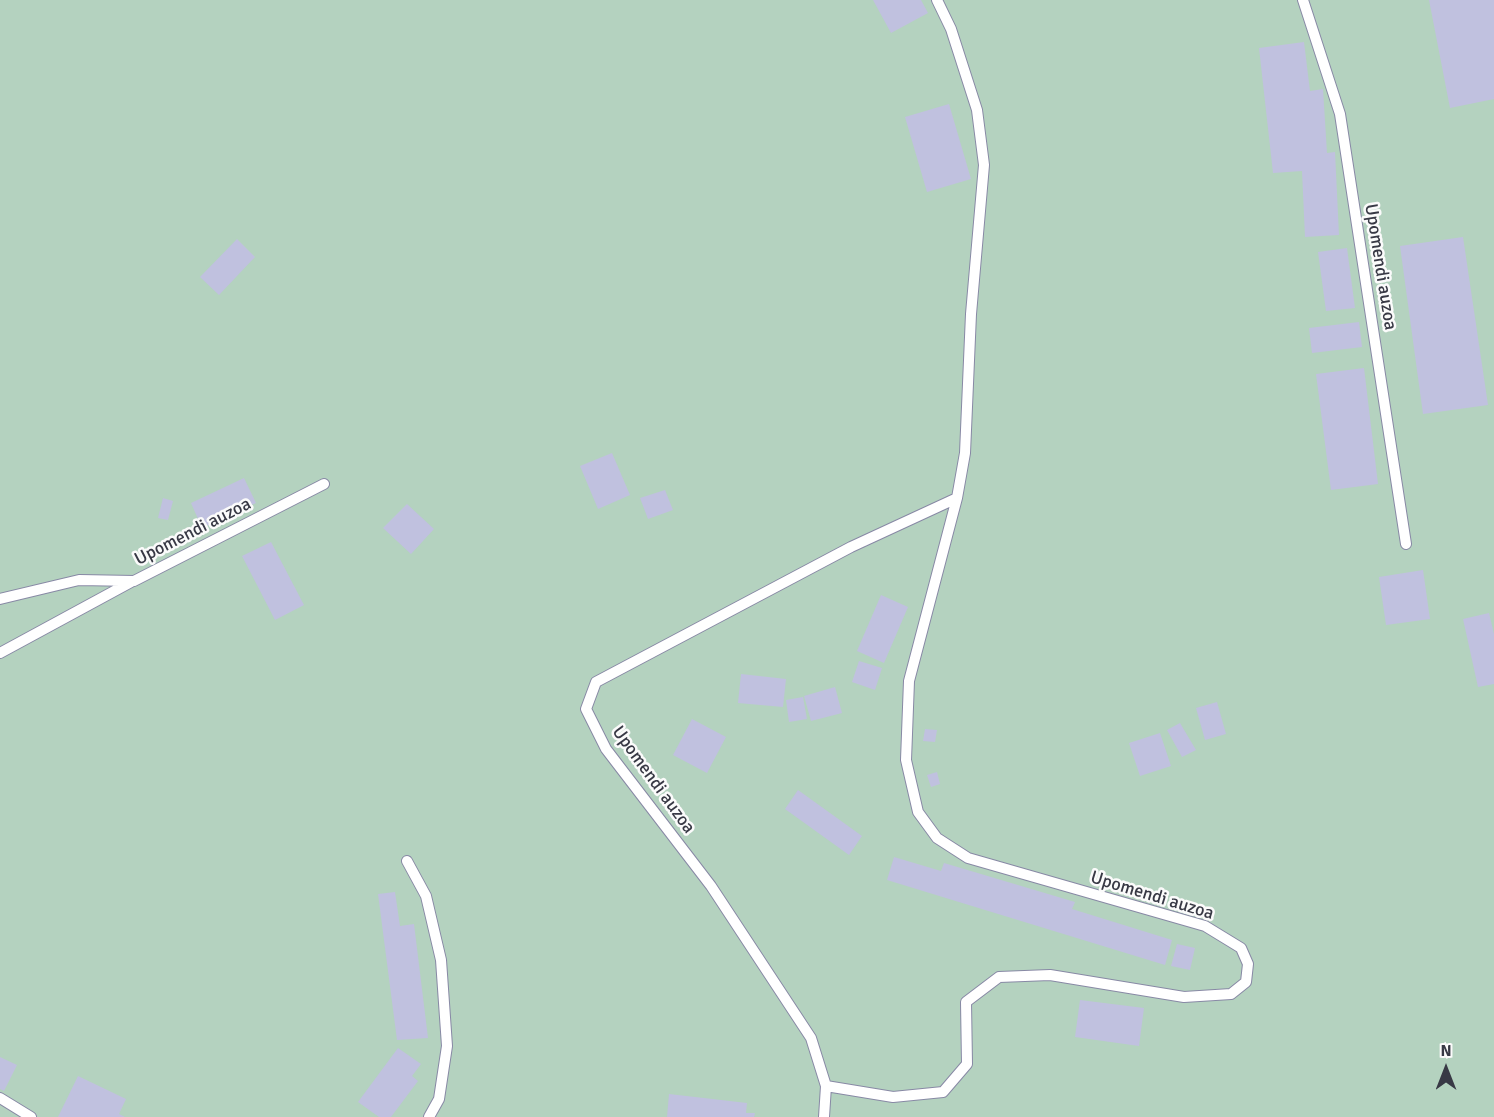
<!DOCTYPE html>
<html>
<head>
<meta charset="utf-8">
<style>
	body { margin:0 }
	#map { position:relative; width:1494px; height:1117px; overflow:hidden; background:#ebecff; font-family:Signika,sans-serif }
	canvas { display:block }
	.north { position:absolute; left:1416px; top:1039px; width:60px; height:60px; -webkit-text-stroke:4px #fbfbfb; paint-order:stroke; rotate:0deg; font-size:16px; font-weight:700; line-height:24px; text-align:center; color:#383945 }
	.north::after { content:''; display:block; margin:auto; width:21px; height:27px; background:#383945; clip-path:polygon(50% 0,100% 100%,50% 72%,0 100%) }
</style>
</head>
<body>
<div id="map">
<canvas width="1494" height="1117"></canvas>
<div class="north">N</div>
</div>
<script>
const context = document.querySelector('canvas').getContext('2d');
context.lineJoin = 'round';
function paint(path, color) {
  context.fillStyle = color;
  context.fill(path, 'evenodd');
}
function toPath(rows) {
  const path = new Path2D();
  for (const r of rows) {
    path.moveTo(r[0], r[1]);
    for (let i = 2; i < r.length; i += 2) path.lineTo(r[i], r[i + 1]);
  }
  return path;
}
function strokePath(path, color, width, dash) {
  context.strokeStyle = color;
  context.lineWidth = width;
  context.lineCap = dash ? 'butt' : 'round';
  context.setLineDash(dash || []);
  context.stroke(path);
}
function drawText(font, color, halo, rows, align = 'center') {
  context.font = font + ' Signika,sans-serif';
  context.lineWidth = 5;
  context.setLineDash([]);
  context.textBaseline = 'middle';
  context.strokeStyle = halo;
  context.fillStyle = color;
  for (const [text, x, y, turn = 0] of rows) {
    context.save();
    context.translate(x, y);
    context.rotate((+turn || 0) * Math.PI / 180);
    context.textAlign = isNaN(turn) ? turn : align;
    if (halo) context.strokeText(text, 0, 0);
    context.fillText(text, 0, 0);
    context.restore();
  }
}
paint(toPath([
	[0,0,1494,0,1494,1117,0,1117]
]), '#b4d2bf');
paint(toPath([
	[873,0,921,0,928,13,891,33],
	[1429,0,1494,0,1494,99,1450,108],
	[1304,42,1310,91,1323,89,1327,153,1335,152,1339,235,1305,237,1302,171,1273,173,1259,48],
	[949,104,971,179,927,192,905,117],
	[1463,237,1488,405,1423,414,1400,246],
	[237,239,255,257,219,295,200,277],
	[1347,248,1355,308,1326,311,1318,252],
	[1359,322,1362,347,1312,353,1309,328],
	[1364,368,1378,484,1331,490,1316,374],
	[612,453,630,495,598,509,580,466],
	[244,478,256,503,202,528,191,503],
	[665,490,673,510,648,519,640,498],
	[163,498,173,501,168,520,158,518],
	[407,504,434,529,411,554,383,528],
	[271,542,304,605,275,620,242,556],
	[1423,570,1430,619,1386,625,1379,577],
	[881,595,908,607,884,663,857,651],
	[1489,613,1494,634,1494,684,1478,687,1463,619],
	[859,661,882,668,875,690,852,682],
	[741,674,786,679,783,707,738,703],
	[835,687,842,713,811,721,804,696],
	[803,697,807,719,789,722,786,700],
	[1217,702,1226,734,1205,740,1196,708],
	[692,719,726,737,707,773,673,755],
	[1180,723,1196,750,1182,757,1167,730],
	[925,729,937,730,935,742,923,741],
	[1160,733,1171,766,1140,776,1129,743],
	[937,772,940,784,931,787,927,775],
	[798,790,862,836,849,855,785,809],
	[894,857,941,871,944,863,1075,902,1072,909,1172,940,1165,965,887,880],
	[395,892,400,926,414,924,428,1038,397,1040,378,894],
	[1177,944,1195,948,1190,970,1171,966],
	[1080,1000,1144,1008,1139,1046,1075,1037],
	[398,1048,421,1064,412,1076,418,1081,391,1117,379,1117,358,1102],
	[0,1057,17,1065,4,1091,0,1089],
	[78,1076,126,1099,119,1114,125,1117,58,1117],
	[669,1094,747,1103,746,1113,755,1113,754,1117,667,1117]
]), '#c0c1df');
const lane = toPath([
	[1303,0,1340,114,1406,544],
	[0,599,79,580,134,581,324,484],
	[0,653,131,582],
	[407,861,426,896,441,960,447,1046,439,1099,429,1117],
	[826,1086,893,1097,943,1092,967,1064,966,1002,999,977,1050,975,1184,997,1231,994,1246,982,1248,964,1241,948,1205,926,968,858,937,838,918,812,906,760,909,681,957,498,965,453,971,314,984,165,977,110,951,29,937,0],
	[0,1098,31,1117],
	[824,1117,826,1086,811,1038,711,886,606,749,586,709,596,682,851,547,957,498]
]);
strokePath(lane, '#8889a5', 12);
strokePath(lane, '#fff', 10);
drawText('18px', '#383945', '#fbfbfb', [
	["Upomendi auzoa",1380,267,81],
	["Upomendi auzoa",193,532,-27],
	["Upomendi auzoa",653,780,54],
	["Upomendi auzoa",1152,896,17]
]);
</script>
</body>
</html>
